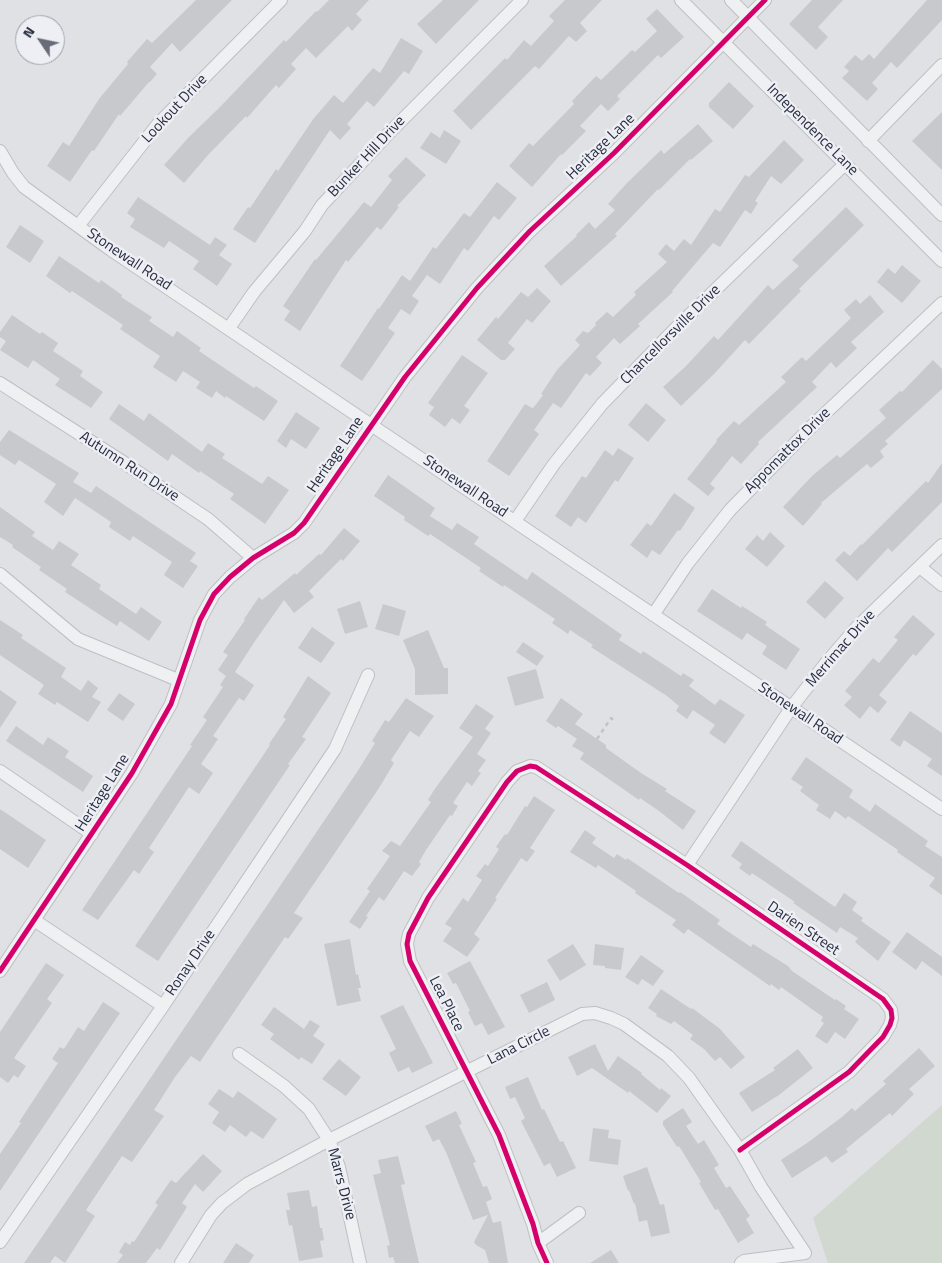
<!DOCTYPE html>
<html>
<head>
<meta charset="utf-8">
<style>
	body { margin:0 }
	#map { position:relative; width:942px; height:1263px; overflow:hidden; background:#e0e1e5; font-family:"Titillium Web",sans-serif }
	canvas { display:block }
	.north { position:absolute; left:15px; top:15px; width:50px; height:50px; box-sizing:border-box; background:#edeff5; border:1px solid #9ea1ac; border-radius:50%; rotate:304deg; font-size:14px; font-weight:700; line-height:20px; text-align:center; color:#272d3e }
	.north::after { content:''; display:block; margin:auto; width:18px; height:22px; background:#686c78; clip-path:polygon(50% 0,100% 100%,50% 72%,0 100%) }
</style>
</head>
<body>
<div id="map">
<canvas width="942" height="1263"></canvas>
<div class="north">N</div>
</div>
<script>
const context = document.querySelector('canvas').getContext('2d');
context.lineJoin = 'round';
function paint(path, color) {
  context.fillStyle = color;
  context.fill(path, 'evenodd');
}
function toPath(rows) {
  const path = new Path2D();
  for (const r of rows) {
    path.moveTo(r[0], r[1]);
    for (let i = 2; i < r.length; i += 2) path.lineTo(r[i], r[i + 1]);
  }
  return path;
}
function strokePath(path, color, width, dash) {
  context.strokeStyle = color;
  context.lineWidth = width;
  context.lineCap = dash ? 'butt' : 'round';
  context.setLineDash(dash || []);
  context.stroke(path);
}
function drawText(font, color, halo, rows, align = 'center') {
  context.font = font + ' "Titillium Web",sans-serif';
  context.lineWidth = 5;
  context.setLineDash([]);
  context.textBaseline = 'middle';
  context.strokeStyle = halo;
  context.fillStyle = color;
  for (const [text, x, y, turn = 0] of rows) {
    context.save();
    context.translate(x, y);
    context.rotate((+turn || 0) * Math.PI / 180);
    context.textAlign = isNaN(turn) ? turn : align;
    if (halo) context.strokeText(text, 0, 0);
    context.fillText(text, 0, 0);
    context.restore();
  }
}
paint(toPath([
	[942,1105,942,1263,828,1263,813,1218]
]), '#d0d8d0');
paint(toPath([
	[196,0,232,0,180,52,172,43,150,67,157,74,150,82,149,82,120,116,119,114,94,151,92,150,70,182,47,166,63,142,69,146,99,99,128,64,127,62,147,39,152,43],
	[329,0,369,0,356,14,362,20,352,31,348,26,316,58,306,48,291,64,296,69,279,88,276,85,247,118,246,116,208,155,184,183,164,165,188,138,221,106,284,40,286,42,316,11,317,12],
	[443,0,479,0,436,44,417,24],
	[565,0,602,0,580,23,587,31,576,42,569,36,539,69,535,66,471,130,453,111,505,58,507,60,524,40,531,46,554,21,549,16],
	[812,0,843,0,818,27,828,37,816,50,789,24],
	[927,0,942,0,942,20,897,68,891,62,872,83,878,89,867,101,842,78,849,71,844,67,855,55,862,61,869,54,874,59],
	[657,9,684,37,661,58,658,55,617,96,620,99,608,111,601,104,580,126,586,131,562,155,561,154,532,187,509,166,529,143,533,146,574,104,572,101,596,76,601,80,632,50,635,52,657,31,646,19],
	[401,38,423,51,409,74,404,71,374,107,367,101,347,124,351,128,340,140,330,130,255,243,233,229,248,207,250,208,276,169,278,171,314,118,334,95,343,103,373,68,380,73],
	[729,82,754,106,733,129,709,107,709,103],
	[942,112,942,170,912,141],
	[698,124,713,141,691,160,690,159,659,190,658,189,615,234,617,236,561,286,544,266,577,236,576,235,589,222,595,229,615,210,608,204,627,183,661,150,664,154],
	[444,130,461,141,446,164,420,148,431,132,440,138],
	[784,140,804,160,781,184,771,176,755,201,758,203,751,214,745,210,720,247,713,243,672,291,673,292,638,324,640,326,620,344,614,338,596,357,602,363,590,376,586,373,561,408,553,403,534,430,539,434,509,476,487,461,525,404,532,408,534,407,543,395,541,394,557,370,580,345,575,340,583,331,588,333,596,325,595,323,607,312,613,317,636,295,634,292,667,262,658,254,666,244,674,251,684,239,691,245,715,209,720,212,745,175,749,177],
	[406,157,426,175,397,206,399,207,381,230,377,227,348,262,346,260,300,331,284,320,290,311,283,306,315,259,316,260,364,202,371,207,392,180,388,176],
	[497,182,517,198,499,220,494,216,468,251,464,248,440,284,427,275,412,296,419,301,410,315,401,309,388,328,395,333,362,381,340,366,378,308,379,309,402,275,410,281,433,247,436,249,464,213,470,217],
	[138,197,210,245,215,237,227,245,219,255,232,264,217,286,193,269,199,261,169,241,164,248,130,227,135,219,127,213],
	[846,207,864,225,799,289,801,291,749,344,745,340,714,374,681,406,663,387,685,367,714,336,718,340,768,285,773,290,799,266,792,260],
	[20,225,44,241,30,263,6,247],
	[59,256,99,283,101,280,122,295,121,297,152,317,149,321,173,337,177,331,201,348,199,351,254,388,256,386,278,401,264,421,226,396,225,398,216,391,212,398,196,388,200,382,183,371,176,382,153,367,160,356,120,329,123,325,72,291,70,293,46,276],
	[902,265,921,281,902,303,877,282,888,268,895,274],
	[537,288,551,301,532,323,527,319,508,343,515,349,505,360,501,360,477,340,496,317,498,319,521,292,528,297],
	[870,295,884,312,851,342,857,348,836,368,831,362,812,382,817,387,758,442,759,444,741,464,732,456,710,484,715,488,708,496,687,479,717,441,716,440,734,421,739,425,786,382,781,377,802,357,806,361,851,318,844,310,856,299,860,304],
	[12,315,40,334,42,332,58,343,53,351,83,371,80,376,103,392,91,408,55,385,60,379,33,360,28,368,0,350,6,341,0,337,0,332],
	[462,355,488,373,464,406,470,410,460,424,452,418,445,427,429,415,434,407,428,403],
	[933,360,942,369,942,389,885,441,888,444,880,451,884,457,871,468,867,464,821,503,822,504,803,526,783,507,812,476,837,455,840,458,886,418,879,410,900,391,902,392],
	[646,403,666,420,648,442,628,425],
	[119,404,144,421,149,413,202,452,208,443,225,454,222,458,262,484,268,476,289,490,265,524,230,499,234,494,200,471,199,473,172,454,168,461,109,419],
	[296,412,320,428,306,449,291,439,286,448,277,441],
	[9,430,79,473,73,482,91,493,96,486,196,553,190,561,198,566,183,588,164,575,172,562,133,536,130,541,109,527,111,522,75,498,63,516,44,502,56,484,19,460,15,465,0,455,0,442],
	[618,448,634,458,618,482,615,480,586,523,578,517,571,527,555,516,582,476,586,478,605,450,613,456],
	[942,463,942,502,892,552,888,548,857,581,835,560,844,551,850,556,861,544,862,545,926,481,928,483],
	[388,475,435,508,430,516,452,530,457,523,479,537,474,544,527,580,532,572,622,635,619,640,641,654,643,651,681,676,683,673,694,680,689,686,715,705,720,699,745,715,725,744,709,733,715,725,693,710,687,719,676,711,679,706,667,696,591,647,593,645,570,630,568,634,552,623,555,619,504,585,503,587,479,571,481,568,430,534,428,536,404,520,405,517,374,496],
	[674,493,695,508,680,531,678,530,660,555,652,550,647,558,630,545,647,523,651,526],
	[0,507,35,532,32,536,53,550,59,541,79,554,71,565,101,585,99,589,136,614,141,607,162,622,149,641,120,621,117,626,65,592,67,589,39,570,41,567,12,547,13,545,0,537],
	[344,528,360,541,343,561,341,559,309,591,314,597,294,613,284,600,255,641,235,672,254,685,244,701,239,698,213,736,218,739,201,764,213,773,199,794,189,787,149,848,154,852,139,874,134,870,98,920,82,910,192,746,190,745,207,720,203,717,223,687,220,685,226,676,218,670,228,655,223,652,245,620,244,619,259,597,262,600,295,573,296,575,319,554,321,555],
	[770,532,785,546,767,567,745,549,757,535,763,541],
	[825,581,844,598,825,619,806,602],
	[712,589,741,608,742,606,767,622,765,625,800,649,786,670,762,654,767,646,747,633,742,640,697,611],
	[360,601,368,627,345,634,337,609],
	[383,604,406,611,399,636,375,629],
	[913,615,935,634,916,656,913,654,879,695,887,702,878,713,870,706,860,719,844,705,852,697,845,691,873,658,879,663,898,640,894,637],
	[0,620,23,635,21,638,66,668,61,677,81,691,88,680,98,688,92,697,101,702,88,722,57,702,55,705,38,694,44,685,0,655],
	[312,627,335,643,321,663,298,648],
	[428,630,444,668,448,668,448,694,415,695,415,669,403,640],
	[523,642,544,656,537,666,516,652],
	[536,669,544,698,515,706,507,677],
	[308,676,331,693,302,737,306,739,288,764,290,765,158,961,135,946,270,745,269,744,286,719,283,717],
	[0,690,17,702,0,728],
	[119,693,135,704,123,721,107,710],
	[406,698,434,716,419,737,410,731,391,760,394,763,379,788,294,913,303,918,288,939,285,937,200,1062,191,1056,175,1077,154,1110,164,1116,132,1162,122,1156,86,1210,95,1216,65,1263,55,1256,50,1263,24,1263,137,1098,359,769,375,743,372,741,385,720,389,722],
	[561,698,583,714,575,724,606,745,606,748,641,773,667,789,665,791,696,811,683,830,659,811,640,798,639,800,580,759,584,753,572,746,577,739,558,726,556,728,546,721],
	[476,704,494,716,485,729,491,733,477,754,486,760,478,771,481,773,472,786,467,782,453,803,458,806,452,816,450,815,426,850,419,862,421,864,412,876,404,871,384,901,379,897,366,916,368,917,360,929,349,922,370,891,367,889,390,856,382,851,391,841,400,846,431,802,428,800,434,790,473,737,459,728],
	[910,711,942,733,942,776,927,766,932,759,904,740,900,747,890,740],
	[16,726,43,745,48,737,69,751,65,757,93,776,83,792,6,741],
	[806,757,853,790,849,797,870,812,875,804,928,841,925,846,942,857,942,895,929,886,935,878,897,852,898,850,848,816,846,819,835,811,830,819,816,810,819,805,800,791,803,787,791,779],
	[534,796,555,810,530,848,535,851,527,862,521,858,495,898,497,899,474,934,480,939,467,957,443,941,452,928,445,924,463,898,468,902,482,880,476,876,485,864,488,866,499,849,496,847,505,834,507,835,525,806,527,807],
	[0,809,46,840,28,868,0,849],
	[585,830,596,838,592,843,614,858,617,854,626,860,627,858,679,893,680,892,720,920,717,924,751,947,753,944,788,966,792,971,835,1000,836,999,846,1006,844,1009,859,1019,845,1039,835,1032,827,1044,815,1036,824,1023,821,1021,823,1017,781,987,779,990,771,984,770,986,688,929,684,934,672,925,676,920,635,893,636,891,598,865,596,868,570,852],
	[741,841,835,907,844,893,857,902,852,910,863,918,861,921,891,942,878,961,855,942,858,938,840,927,837,933,793,903,795,902,752,873,750,876,739,868,742,864,731,856],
	[907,932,942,957,942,976,922,961,916,970,892,952],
	[350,939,356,975,358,974,361,988,358,988,361,1001,337,1006,324,944],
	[573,944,586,965,560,981,547,960],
	[595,944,624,948,621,970,605,968,605,966,593,965],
	[641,955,664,971,653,986,642,979,638,985,625,977],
	[470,961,505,1027,488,1035,482,1023,475,1026,468,1012,470,1011,456,983,453,984,447,973],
	[46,963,64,975,47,999,52,1003,14,1058,26,1066,18,1078,14,1075,8,1083,0,1077,0,1032],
	[547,982,555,1000,529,1013,520,995],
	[661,989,691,1009,692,1008,719,1028,745,1057,731,1069,720,1057,715,1061,704,1049,690,1039,693,1035,674,1021,671,1024,656,1016,657,1014,648,1008],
	[103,1002,120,1013,0,1191,0,1154,21,1123,19,1122,58,1063,52,1059,60,1047,64,1049,78,1027,84,1031],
	[403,1005,433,1063,412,1073,409,1067,398,1072,389,1053,396,1049,380,1016],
	[274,1007,304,1029,310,1020,320,1026,313,1036,325,1044,312,1064,301,1057,299,1060,270,1039,274,1034,261,1025],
	[595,1044,608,1071,618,1056,642,1073,641,1074,660,1090,661,1088,671,1096,657,1113,629,1091,628,1093,592,1068,577,1076,568,1057],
	[919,1048,935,1066,909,1089,914,1094,892,1116,890,1113,846,1149,848,1152,832,1163,826,1156,792,1178,781,1160,807,1143,842,1117,852,1108,855,1111,886,1084,883,1081],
	[798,1049,813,1068,779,1095,752,1112,739,1093,775,1070,773,1068],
	[339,1059,361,1077,346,1096,322,1079],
	[528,1077,542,1110,544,1109,560,1142,563,1141,576,1168,557,1177,550,1163,544,1166,521,1121,525,1118,515,1097,510,1099,505,1087],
	[219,1089,233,1098,238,1091,277,1119,263,1139,251,1131,246,1137,230,1125,225,1132,212,1123,219,1112,208,1104],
	[683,1108,692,1122,686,1126,698,1144,704,1140,719,1165,714,1168,726,1188,730,1186,750,1216,746,1219,754,1233,738,1243,718,1209,715,1210,699,1183,701,1182,679,1146,677,1147,663,1125,663,1121],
	[456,1111,462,1124,459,1125,476,1162,473,1163,483,1187,487,1186,492,1199,486,1202,493,1223,501,1221,508,1263,489,1263,485,1250,476,1245,474,1242,488,1215,473,1220,446,1152,439,1139,433,1142,425,1126],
	[593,1128,609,1130,608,1138,621,1140,618,1165,589,1161],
	[203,1154,222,1171,203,1192,195,1184,182,1203,187,1207,160,1250,157,1248,146,1263,117,1263,123,1255,119,1252,125,1242,130,1245,132,1241,134,1242,158,1205,155,1203,171,1180,176,1183],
	[398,1156,405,1184,401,1185,419,1263,395,1263,393,1257,389,1258,387,1246,390,1245,373,1175,381,1173,378,1160],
	[647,1167,660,1205,664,1204,670,1233,651,1237,647,1220,639,1222,635,1203,634,1204,629,1190,628,1191,623,1176],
	[309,1190,312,1207,317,1206,320,1228,322,1228,324,1240,320,1241,323,1257,299,1261,292,1225,289,1226,286,1210,290,1210,287,1193],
	[236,1243,254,1255,249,1263,223,1263],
	[611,1250,619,1263,590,1263]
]), '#c8c9cd');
const street = toPath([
	[681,0,942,261],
	[731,0,942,215],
	[868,141,942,65],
	[0,151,13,173,24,187,111,250,942,809],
	[78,226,158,124,281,0],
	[229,328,254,292,305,231,322,205,389,133,522,0],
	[0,383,123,462,208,519,253,558],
	[515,521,554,464,602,404,677,327,845,164],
	[920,567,942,585],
	[0,574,78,639,178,680],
	[653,615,688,563,730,510,815,423,942,303],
	[0,771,92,834],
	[687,865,791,708,826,663,857,627,942,545],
	[34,920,163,1006],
	[0,971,132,773,171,704,200,620,214,594,230,577,253,558,294,533,304,523,405,377,477,288,530,231,614,153,765,0],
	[239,1054,284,1086,309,1109,329,1140,339,1167,360,1263],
	[0,1242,163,1006,335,749,368,675],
	[538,1243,579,1213],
	[181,1263,211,1215,222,1203,247,1184,329,1140,582,1014,595,1013,611,1018,624,1024,668,1056,689,1078,740,1150,761,1187,805,1253],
	[547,1263,538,1243,533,1224,499,1135,410,961,407,944,409,934,428,898,507,782,517,771,530,766,536,767,687,865,883,999,891,1010,892,1018,890,1025,883,1037,849,1072,740,1150],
	[741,1263,744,1261,805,1253]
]);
strokePath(street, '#bebfc3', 14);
strokePath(toPath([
	[597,739,611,718,613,720]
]), '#c1c2c7', 2.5, [4, 4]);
strokePath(street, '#eff0f2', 12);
strokePath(toPath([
	[0,971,132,773,171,704,200,620,214,594,230,577,253,558,294,533,304,523,405,377,477,288,530,231,614,153,765,0],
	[547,1263,538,1243,533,1224,499,1135,410,961,407,944,409,934,428,898,507,782,517,771,530,766,536,767,687,865,883,999,891,1010,892,1018,890,1025,883,1037,849,1072,740,1150]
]), '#d6006c', 5);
drawText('15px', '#272d3e', '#edeff5', [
	["Lookout Drive",175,109,-47],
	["Independence Lane",812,130,45],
	["Heritage Lane",601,147,-44],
	["Bunker Hill Drive",367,157,-47],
	["Stonewall Road",129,260,34],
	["Chancellorsville Drive",671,335,-45],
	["Appomattox Drive",788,451,-45],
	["Heritage Lane",336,455,-56],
	["Autumn Run Drive",129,467,33],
	["Stonewall Road",465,487,34],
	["Merrimac Drive",841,649,-49],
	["Stonewall Road",800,714,34],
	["Heritage Lane",103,793,-58],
	["Darien Street",803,929,34],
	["Ronay Drive",191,963,-56],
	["Lea Place",446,1004,63],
	["Lana Circle",519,1046,-27],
	["Marrs Drive",341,1184,75]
]);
</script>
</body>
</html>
